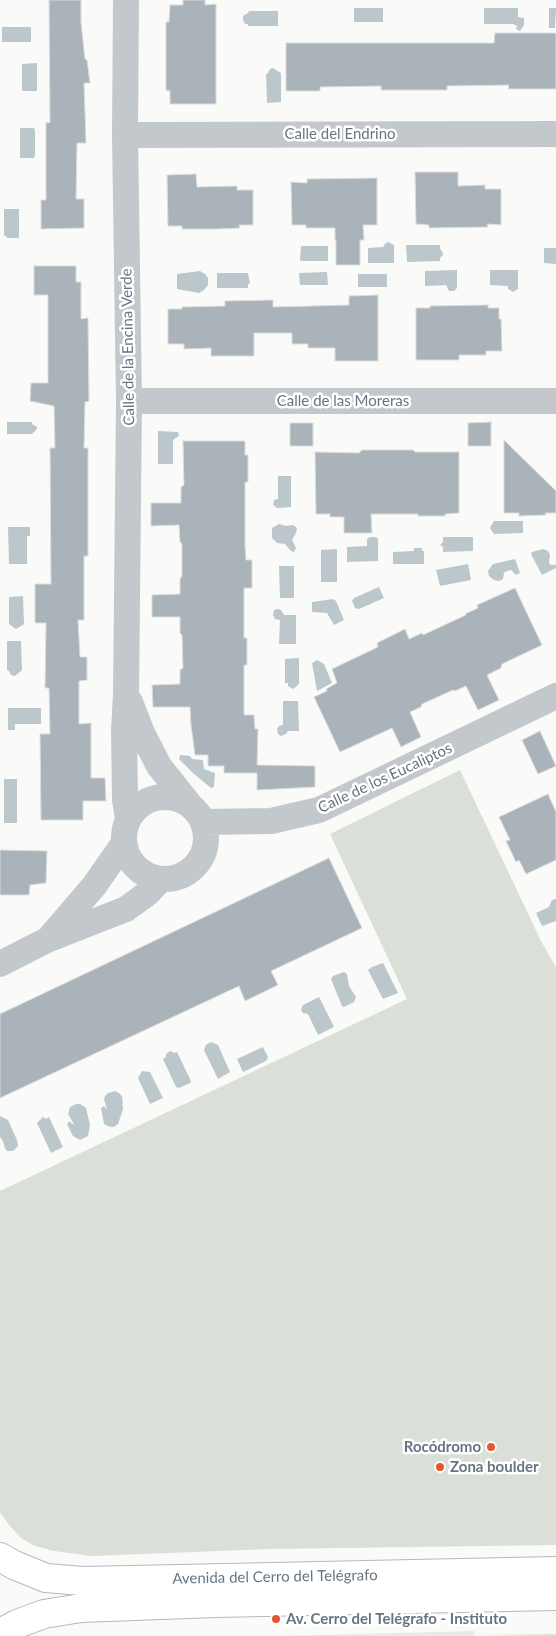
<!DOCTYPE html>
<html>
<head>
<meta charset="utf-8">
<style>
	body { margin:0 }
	canvas { display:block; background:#fafaf8 }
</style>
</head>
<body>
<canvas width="556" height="1636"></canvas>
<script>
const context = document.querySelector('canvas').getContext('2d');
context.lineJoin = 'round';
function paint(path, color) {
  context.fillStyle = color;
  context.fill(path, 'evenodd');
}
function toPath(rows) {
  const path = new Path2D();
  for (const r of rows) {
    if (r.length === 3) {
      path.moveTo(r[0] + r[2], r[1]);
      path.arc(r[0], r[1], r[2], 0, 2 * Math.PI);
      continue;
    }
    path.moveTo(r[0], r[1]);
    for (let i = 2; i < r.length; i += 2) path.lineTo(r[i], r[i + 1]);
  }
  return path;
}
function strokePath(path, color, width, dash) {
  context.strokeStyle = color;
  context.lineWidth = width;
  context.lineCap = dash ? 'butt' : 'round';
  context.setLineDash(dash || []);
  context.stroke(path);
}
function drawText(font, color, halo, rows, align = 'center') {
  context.font = font + ' Lato,sans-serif';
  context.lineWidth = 5;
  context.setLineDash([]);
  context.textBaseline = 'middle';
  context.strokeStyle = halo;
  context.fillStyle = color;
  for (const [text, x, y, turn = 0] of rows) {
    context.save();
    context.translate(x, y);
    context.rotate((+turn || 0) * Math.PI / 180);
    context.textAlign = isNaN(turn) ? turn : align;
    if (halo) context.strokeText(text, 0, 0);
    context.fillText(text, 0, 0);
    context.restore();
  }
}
paint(toPath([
	[474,1631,474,1636,277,1636]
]), '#e8e9e9');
paint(toPath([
	[460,770,541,941,556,967,556,1545,270,1549,92,1556,54,1551,35,1546,22,1539,9,1525,0,1512,0,1191,407,999,330,834],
	[556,1634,556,1636,474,1635]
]), '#dadfd7');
paint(toPath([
	[354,8,383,8,383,22,354,22],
	[484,8,518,8,518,17,524,18,524,25,520,31,516,29,517,26,513,24,484,24],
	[549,8,556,8,555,28,549,28],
	[249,11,278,11,278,26,248,26,248,24,245,24,243,20,243,16,248,13],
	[2,27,31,27,31,42,2,42],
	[37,63,37,91,22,91,22,64],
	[273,68,281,73,281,102,267,103,266,74,268,73,270,69],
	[20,128,34,128,35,131,35,155,34,158,20,158],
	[4,209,19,209,19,238,8,238,4,235],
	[388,242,394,245,394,263,368,263,368,248,383,247,385,244],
	[406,245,440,245,440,249,442,251,443,255,440,258,440,261,407,262],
	[301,246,328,246,328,261,300,261],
	[544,248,556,248,556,264,544,263],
	[457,270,457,288,454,291,449,291,446,285,425,286,425,271],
	[490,270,518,270,518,289,513,292,508,289,508,286,490,285],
	[200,271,205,274,208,278,208,285,204,290,199,293,177,289,177,274],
	[327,272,328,285,300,285,299,273],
	[217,273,248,273,250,284,248,284,248,288,217,288],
	[358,274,387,274,387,287,358,287],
	[7,422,32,422,32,424,37,427,37,429,32,434,7,434],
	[158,431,178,432,179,436,173,440,173,464,158,464],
	[278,476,291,476,291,507,277,508,273,505,274,500,278,499],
	[494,521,523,521,523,533,494,534,490,528],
	[279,524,286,526,293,525,297,528,296,533,292,540,296,548,294,552,291,551,285,544,277,543,272,538,272,528],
	[8,527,30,527,30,536,27,536,27,564,9,564],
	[370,537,376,537,378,539,378,561,347,562,347,547,367,546,367,539],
	[443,537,473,537,473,551,443,552,443,547,440,545,443,542],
	[414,548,422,548,422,551,424,551,424,564,393,564,393,552,414,551],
	[337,549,337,582,321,582,321,550],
	[543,549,548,551,550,555,549,563,551,565,556,565,556,568,542,575,531,554,532,552],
	[515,559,520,573,516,575,511,570,507,571,504,573,503,579,499,581,494,580,489,576,488,571,493,564],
	[468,564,471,580,440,586,436,570],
	[279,566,294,566,294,598,280,598],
	[379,587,384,598,359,609,355,608,352,601,354,598],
	[23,596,24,624,16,629,9,624,9,597],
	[333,599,336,601,344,620,334,625,327,613,312,612,312,602],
	[278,609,281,610,284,615,296,615,296,644,279,644,280,620,275,619,273,615,274,610],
	[7,641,21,641,22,670,15,676,11,675,9,671,7,670],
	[299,658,299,684,298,684,297,686,293,689,288,686,288,683,285,683,285,659],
	[317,660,324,664,332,683,317,691,312,663],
	[283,701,298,701,299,731,288,731,286,734,281,736,278,734,277,729,279,726,283,725],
	[8,708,41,708,41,724,15,724,15,730,8,730],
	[180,755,190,756,192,759,203,760,204,769,215,773,214,787,211,788,193,773,179,759],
	[4,779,17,779,17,823,4,823],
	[556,899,556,921,542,926,536,913,549,907,552,900],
	[383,963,398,993,383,999,368,970,372,967],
	[344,972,347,974,349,986,356,997,354,1002,344,1007,342,1006,331,979,333,976],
	[319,997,334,1027,318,1035,308,1014,303,1013,301,1010,303,1005],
	[211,1042,218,1045,230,1072,218,1079,204,1050,206,1045],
	[263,1047,268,1057,266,1061,243,1072,237,1059],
	[170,1051,175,1053,177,1052,191,1081,190,1083,179,1088,176,1087,163,1059,166,1057,166,1054],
	[142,1071,150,1072,163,1098,150,1104,138,1078],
	[115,1091,119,1093,122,1096,123,1109,118,1124,114,1127,110,1127,104,1124,101,1108,104,1106,107,1110,104,1099,105,1096,108,1093],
	[76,1104,80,1104,86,1108,90,1125,88,1136,80,1140,73,1136,67,1124,70,1121,72,1124,74,1124,68,1114,69,1111,70,1107],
	[0,1116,8,1120,17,1140,18,1146,13,1151,7,1151,5,1148,3,1141,0,1137],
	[43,1117,46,1119,49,1117,63,1147,51,1153,37,1123]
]), '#bbc7cb');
const building = toPath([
	[49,0,81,0,81,23,85,59,87,60,90,83,84,83,86,143,77,143,76,199,84,199,84,228,41,229,41,200,46,200,46,122,50,123,49,0],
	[183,0,205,0,205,5,216,4,216,104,170,104,170,91,166,90,166,22,169,22,170,5,183,5,183,0],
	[495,33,556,33,556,89,508,89,509,85,447,86,447,90,381,90,381,86,320,87,320,91,286,91,286,43,494,43,495,33],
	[415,172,458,172,458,186,485,185,485,189,501,189,501,225,487,224,488,227,429,228,429,225,416,224,415,172],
	[196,174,197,187,237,186,237,190,253,190,253,225,239,225,240,228,217,229,182,229,182,226,168,226,167,175,196,174],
	[377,178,377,225,363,225,364,240,360,240,360,265,336,265,336,240,335,240,335,228,306,228,306,225,292,225,291,182,307,183,307,179,377,178],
	[34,266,76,266,76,282,81,282,81,319,88,318,89,401,85,402,84,448,88,448,88,556,84,556,84,620,78,620,80,657,87,657,87,680,79,681,79,724,91,723,91,778,105,778,106,801,83,801,83,820,41,820,40,734,50,734,49,688,45,688,46,623,35,623,35,584,51,584,50,448,55,448,54,406,30,401,31,383,48,383,48,295,34,295,34,266],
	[378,295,378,361,335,361,335,348,308,348,308,344,292,344,292,333,254,333,254,356,211,356,211,348,184,349,184,344,168,344,168,309,182,309,182,307,225,306,225,301,273,300,273,307,349,305,349,296,378,295],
	[488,305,488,308,499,308,499,319,501,319,502,351,486,351,486,355,459,355,459,360,416,360,416,308,430,308,430,306,488,305],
	[491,422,491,446,468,446,468,423,491,422],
	[290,423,313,423,313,446,290,446,290,423],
	[504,440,556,491,556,513,545,513,546,515,519,516,519,513,504,513,504,440],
	[183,441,245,441,245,455,248,455,248,482,245,482,245,546,246,560,252,560,252,588,244,588,244,638,247,638,247,665,244,665,244,715,254,715,255,729,258,729,257,765,315,766,315,787,257,790,257,773,224,773,224,766,208,766,208,755,195,755,191,725,190,707,153,707,152,685,180,684,180,670,183,668,182,635,180,633,180,617,152,617,152,595,180,594,180,579,182,576,182,544,180,542,179,525,151,526,151,503,181,503,181,487,184,485,183,441],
	[362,450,413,450,415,452,459,452,459,513,445,514,445,516,418,516,418,514,371,514,372,533,344,533,344,517,330,517,330,514,316,514,315,452,359,453,362,450],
	[515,588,542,645,502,664,501,668,487,675,499,700,478,710,466,686,455,691,453,690,422,704,421,707,410,712,421,737,401,747,392,728,340,752,314,697,327,691,326,689,337,683,332,669,378,647,377,643,405,629,409,639,422,633,423,635,466,615,465,614,478,608,477,605,515,588],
	[540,731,556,766,538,774,522,740,540,731],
	[548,794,556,812,556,860,526,874,519,860,516,862,506,841,510,840,499,817,548,794],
	[0,850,47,851,46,883,30,885,29,895,0,895,0,850],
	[329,858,362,928,271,971,278,985,245,1001,239,986,0,1098,0,1014,329,858]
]);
paint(building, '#aab3b9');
strokePath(building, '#dcdcda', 1);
const secondary = toPath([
	[0,1557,14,1565,46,1578,83,1581,556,1571],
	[0,1633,17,1624,44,1614,81,1608,215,1603,556,1596]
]);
strokePath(secondary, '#b3babf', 30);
strokePath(toPath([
	[126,0,125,135,129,401,126,694,124,730,125,800,128,819],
	[125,135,556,134],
	[129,401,556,401],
	[130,702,142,733,159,766,190,805],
	[165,838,41],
	[203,822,271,821,319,810,556,696],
	[51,936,94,886,124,843],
	[0,964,47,940,126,909,148,893,161,879]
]), '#c3c8cc', 26);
strokePath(secondary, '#fff', 28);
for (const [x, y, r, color] of [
	[491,1447,5,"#e4572e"],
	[440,1467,5,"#e4572e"],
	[276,1619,5,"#e4572e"]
]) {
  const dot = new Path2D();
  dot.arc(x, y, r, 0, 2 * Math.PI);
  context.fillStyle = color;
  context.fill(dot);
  strokePath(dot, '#fff', 2);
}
drawText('15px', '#657683', '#fff', [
	["Calle del Endrino",340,134],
	["Calle de la Encina Verde",128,347,-91],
	["Calle de las Moreras",343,401],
	["Calle de los Eucaliptos",385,778,-25],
	["Avenida del Cerro del Telégrafo",275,1577,-1]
]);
drawText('bold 15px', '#657683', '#fff', [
	["Rocódromo",481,1447,"right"],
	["Zona boulder",450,1467],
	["Av. Cerro del Telégrafo - Instituto",286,1619]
], 'left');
</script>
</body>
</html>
